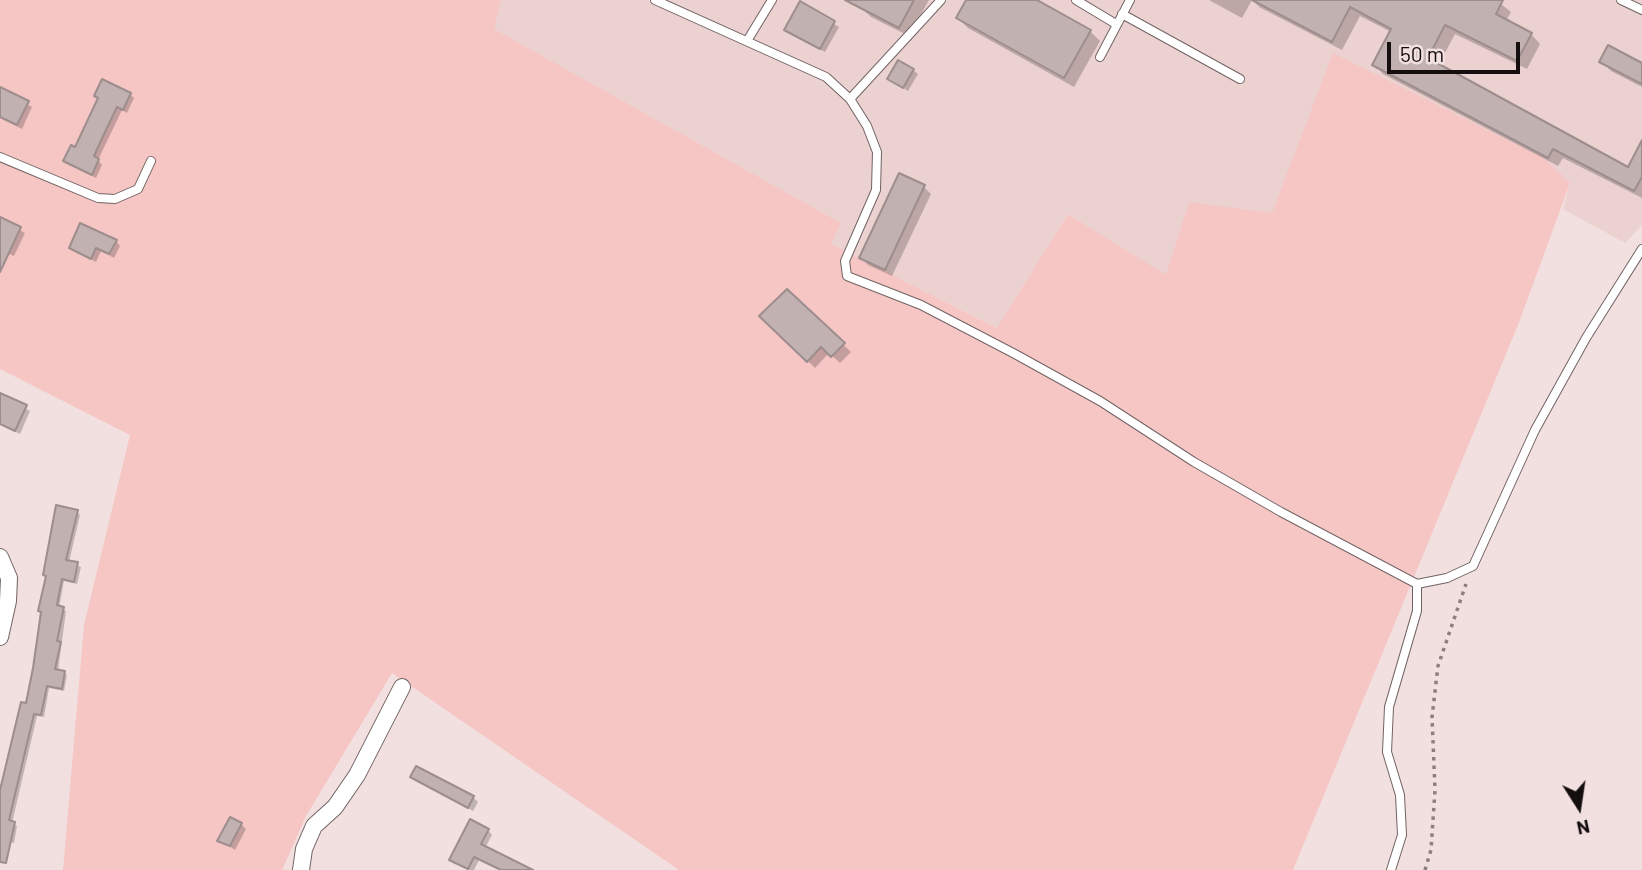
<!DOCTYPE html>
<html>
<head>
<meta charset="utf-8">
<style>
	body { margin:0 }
	#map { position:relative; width:1642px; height:870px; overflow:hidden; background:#f1e0df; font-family:Barlow,sans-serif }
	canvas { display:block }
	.north { position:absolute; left:1544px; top:772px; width:70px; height:70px; -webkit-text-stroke:5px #f1e0df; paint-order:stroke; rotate:168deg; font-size:19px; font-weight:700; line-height:28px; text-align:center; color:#140e0e }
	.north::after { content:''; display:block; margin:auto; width:24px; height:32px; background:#140e0e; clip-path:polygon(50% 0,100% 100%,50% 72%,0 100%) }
	.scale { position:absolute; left:1387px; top:42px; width:133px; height:32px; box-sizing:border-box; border:4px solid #140e0e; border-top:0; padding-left:9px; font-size:21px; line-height:24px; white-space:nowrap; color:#140e0e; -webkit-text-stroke:5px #f1e0df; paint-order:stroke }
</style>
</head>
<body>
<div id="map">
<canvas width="1642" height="870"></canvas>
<div class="north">N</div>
<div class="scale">50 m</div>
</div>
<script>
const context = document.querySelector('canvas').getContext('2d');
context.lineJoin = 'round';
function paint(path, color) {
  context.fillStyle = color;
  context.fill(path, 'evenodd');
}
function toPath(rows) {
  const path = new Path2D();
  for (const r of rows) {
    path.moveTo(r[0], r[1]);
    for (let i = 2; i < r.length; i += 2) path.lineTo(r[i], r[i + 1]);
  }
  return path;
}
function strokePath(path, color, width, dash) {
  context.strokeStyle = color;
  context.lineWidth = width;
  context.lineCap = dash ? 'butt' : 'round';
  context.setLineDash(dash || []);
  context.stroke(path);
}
paint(toPath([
	[501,0,1642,0,1642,225,1625,243,1563,209,1570,183,1272,213,1166,276,1068,214,998,328,830,244,841,223,493,29]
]), '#ebd1d0');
paint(toPath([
	[0,0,501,0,494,29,841,223,831,244,997,328,1068,214,1166,275,1189,202,1272,213,1333,53,1544,158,1570,183,1520,320,1293,870,679,870,392,673,306,816,282,870,63,870,84,625,130,435,0,369]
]), '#f6c6c5');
paint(toPath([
	[864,0,929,0,909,36,871,17,861,7],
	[968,0,1034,0,1090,31,1100,41,1074,87,968,28,958,18],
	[1209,0,1252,0,1242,18],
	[1253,0,1496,0,1511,12,1506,21,1531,34,1540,44,1527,69,1455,34,1438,66,1629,169,1642,144,1642,198,1563,158,1558,166,1383,74,1374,64,1391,32,1360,16,1342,50,1259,7],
	[801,4,839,27,825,52,786,29],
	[1601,61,1642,65,1642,87,1611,71],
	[913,70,918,74,908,91,889,79],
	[0,89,32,107,22,129,0,118],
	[130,94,134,98,127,113,122,110,98,160,102,165,96,178,70,165,65,161,75,149,100,99],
	[924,187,931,194,892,276,868,265,861,257],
	[0,219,25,233,14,256,0,250],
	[116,241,120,246,114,258,101,251,96,262,71,248],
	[787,291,851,352,840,363,829,353,815,368,762,316],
	[0,395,30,411,20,434,0,425],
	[77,512,80,515,69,562,81,567,77,584,64,581,59,608,66,611,58,671,67,675,64,691,49,688,44,717,37,716,12,823,17,826,14,843,0,840,0,795],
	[412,777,473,797,478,802,473,811],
	[241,824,246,829,235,850,220,840],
	[488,830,492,835,485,848,529,870,499,870,479,860,474,870,468,870,451,859]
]), '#0003');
const building = toPath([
	[845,0,914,0,899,28,845,0],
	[966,0,1037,0,1091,30,1064,78,956,18,966,0],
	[1252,0,1503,0,1496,14,1532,33,1517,61,1445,25,1428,58,1628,167,1642,140,1642,177,1634,191,1553,149,1548,158,1372,65,1391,29,1350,7,1332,42,1252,0],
	[800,1,835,21,820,49,784,30,800,1],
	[1608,45,1642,63,1642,84,1599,62,1608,45],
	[898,60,914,69,903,88,887,79,898,60],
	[102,79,131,93,123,110,117,107,105,132,94,156,99,159,92,175,63,161,71,145,75,147,98,98,94,96,102,79],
	[0,87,29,101,17,125,0,117,0,87],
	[899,173,925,185,885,270,859,258,899,173],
	[0,217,21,227,0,272,0,217],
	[80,223,117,240,109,254,96,248,91,259,69,248,80,223],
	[787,289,845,343,831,357,821,347,807,362,759,316,787,289],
	[0,393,27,405,15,431,0,424,0,393],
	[56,505,78,510,66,560,78,562,74,582,62,579,57,605,64,607,57,641,61,642,55,669,65,671,62,689,47,686,41,715,34,714,9,820,15,822,6,863,0,862,0,790,21,702,26,703,33,668,41,612,38,611,46,576,43,575,56,505],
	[416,766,474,796,468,808,410,777,416,766],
	[230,817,242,823,230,846,217,841,230,817],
	[470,819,489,829,481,844,533,870,501,870,474,857,468,869,449,860,470,819]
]);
paint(building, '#c1b1b0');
strokePath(building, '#9d8d8d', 2);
const lane = toPath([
	[655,0,826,77,850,99,867,126,877,152,876,190,845,261,847,276,921,305,1015,354,1100,401,1194,462,1281,512,1417,584,1447,578,1473,566,1535,430,1586,338,1642,249],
	[1076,0,1116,24],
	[1621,0,1642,10],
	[1122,14,1240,79],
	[747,41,772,0],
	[1100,57,1130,0],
	[850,99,941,0],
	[0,157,98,198,115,199,138,189,151,161],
	[1391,870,1402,835,1400,795,1387,752,1389,707,1417,611,1417,584]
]);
const street = toPath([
	[0,557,9,578,8,601,0,637],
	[301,870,304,849,314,826,335,807,357,775,402,687]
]);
strokePath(lane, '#726363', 10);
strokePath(street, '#726363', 18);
strokePath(toPath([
	[1425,870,1431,850,1435,790,1432,717,1438,666,1466,584]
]), '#8b7f7f', 3.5, [3.5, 5]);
strokePath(lane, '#fff', 8);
strokePath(street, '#fff', 16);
</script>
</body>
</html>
